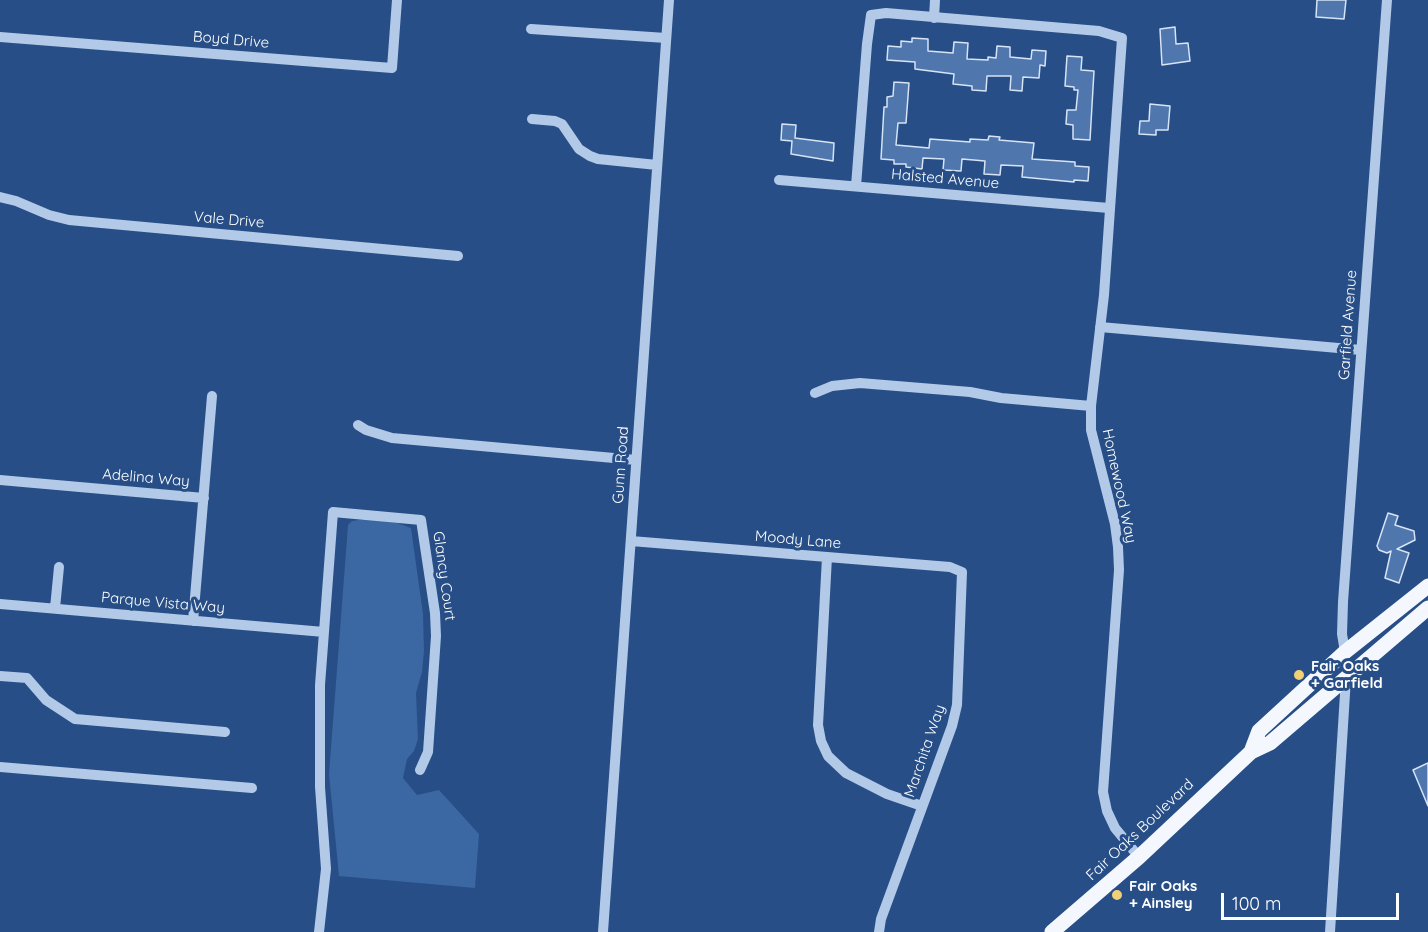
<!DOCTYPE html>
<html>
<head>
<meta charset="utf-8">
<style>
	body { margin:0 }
	#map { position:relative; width:1428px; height:932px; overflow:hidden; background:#274e86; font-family:Quicksand,sans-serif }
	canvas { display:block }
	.scale { position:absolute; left:1221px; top:893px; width:178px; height:27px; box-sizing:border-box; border:3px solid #fff; border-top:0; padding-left:8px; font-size:18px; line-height:21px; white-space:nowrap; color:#fff; -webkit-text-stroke:4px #274e86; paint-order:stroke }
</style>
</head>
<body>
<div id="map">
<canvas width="1428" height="932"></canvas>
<div class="scale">100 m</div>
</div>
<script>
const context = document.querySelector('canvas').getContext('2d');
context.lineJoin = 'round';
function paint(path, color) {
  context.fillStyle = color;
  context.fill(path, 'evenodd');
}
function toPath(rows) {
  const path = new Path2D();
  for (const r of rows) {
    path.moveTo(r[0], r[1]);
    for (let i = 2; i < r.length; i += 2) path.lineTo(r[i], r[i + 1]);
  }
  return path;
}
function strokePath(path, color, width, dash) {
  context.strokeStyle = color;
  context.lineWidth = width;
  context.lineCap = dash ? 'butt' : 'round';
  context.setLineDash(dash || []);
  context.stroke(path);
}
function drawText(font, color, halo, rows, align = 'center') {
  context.font = font + ' Quicksand,sans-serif';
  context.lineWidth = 6;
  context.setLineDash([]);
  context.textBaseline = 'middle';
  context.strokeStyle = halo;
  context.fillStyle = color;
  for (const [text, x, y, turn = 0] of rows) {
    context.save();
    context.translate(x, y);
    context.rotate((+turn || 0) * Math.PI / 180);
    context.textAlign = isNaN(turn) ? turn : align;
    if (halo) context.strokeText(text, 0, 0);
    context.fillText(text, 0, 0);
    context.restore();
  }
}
paint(toPath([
	[366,519,397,523,411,528,423,614,424,651,422,672,416,693,418,739,414,751,407,759,403,778,417,795,439,790,479,834,475,888,339,876,329,774,348,525,352,521]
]), '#3b67a2');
const building = toPath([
	[1317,0,1346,0,1344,19,1316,17,1317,0],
	[1175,27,1176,44,1188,43,1190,61,1162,65,1160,29,1175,27],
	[912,38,928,39,928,51,953,53,954,42,968,43,967,59,988,60,988,57,996,58,997,46,1010,47,1010,57,1031,59,1032,50,1046,51,1045,66,1040,65,1039,78,1023,77,1022,91,1010,90,1011,76,987,76,986,91,972,90,972,86,953,84,954,74,915,69,915,62,887,60,888,46,901,47,901,41,912,42,912,38],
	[1067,56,1082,57,1081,70,1094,71,1090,140,1073,139,1073,125,1066,124,1067,110,1076,110,1078,90,1074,90,1074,87,1065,86,1067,56],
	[894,82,909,83,906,123,898,123,896,145,929,148,930,139,970,142,970,139,988,140,989,136,1000,137,999,140,1034,143,1032,159,1075,162,1075,166,1089,167,1088,181,1074,180,1074,182,1022,177,1023,166,1001,165,1000,175,984,174,985,161,962,159,961,171,943,170,944,159,923,158,922,169,906,167,906,164,894,164,894,160,881,159,884,107,887,107,887,97,893,96,894,82],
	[1150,104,1170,106,1168,130,1156,130,1156,135,1139,134,1140,121,1149,121,1150,104],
	[782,124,796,125,795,138,834,143,833,161,791,154,792,141,781,140,782,124],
	[1388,513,1398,516,1395,525,1414,531,1415,540,1397,549,1409,553,1399,583,1385,578,1391,551,1387,553,1379,550,1377,546,1388,513],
	[1428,763,1428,806,1413,770,1428,763]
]);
paint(building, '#4f77ad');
strokePath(building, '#d6e4f6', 1.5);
strokePath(toPath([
	[934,18,935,0],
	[531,29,666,38],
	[0,37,392,68,397,0],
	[532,119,555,121,562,124,579,149,590,156,598,159,657,165],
	[779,180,1109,208],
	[856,186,867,44,871,15,886,13,1099,31,1122,38,1104,295,1091,406,1091,430,1115,524,1118,547,1119,570,1103,792,1107,811,1115,828,1139,857],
	[0,197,16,201,49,215,69,220,458,256],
	[1100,327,1361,350],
	[815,393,832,386,860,383,970,392,1001,398,1091,406],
	[358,425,366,430,392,438,636,460],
	[0,480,204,498],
	[631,541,950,567,962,572,957,705,952,726,881,919,879,932],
	[827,557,818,725,821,741,828,756,846,773,887,794,922,806],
	[0,604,324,632],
	[55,608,59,567],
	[193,621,212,396],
	[1345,652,1342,634,1343,602,1387,0],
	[0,676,27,678,46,700,75,719,225,732],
	[0,767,252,788],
	[319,932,326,869,320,787,320,685,333,512,421,520,435,613,436,636,428,752,420,770],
	[603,932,669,0],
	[1330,932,1346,678]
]), '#b2c9e8', 10);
strokePath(toPath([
	[1251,752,1259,731,1345,652,1428,586],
	[1052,932,1139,857,1251,752,1270,743,1428,608]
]), '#f4f8fe', 15);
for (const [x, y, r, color] of [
	[1299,675,6,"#f0d177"],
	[1117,895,6,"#f0d177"]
]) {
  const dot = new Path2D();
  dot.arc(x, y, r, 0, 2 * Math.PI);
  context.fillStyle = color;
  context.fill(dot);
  strokePath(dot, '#274e86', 2);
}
drawText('15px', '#fff', '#274e86', [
	["Boyd Drive",231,40,5],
	["Halsted Avenue",945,179,5],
	["Vale Drive",229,220,5],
	["Garfield Avenue",1348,325,-86],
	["Gunn Road",621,465,-86],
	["Adelina Way",146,478,5],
	["Homewood Way",1119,486,78],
	["Moody Lane",798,540,5],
	["Glancy Court",444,576,82],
	["Parque Vista Way",163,603,5],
	["Marchita Way",925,751,-71],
	["Fair Oaks Boulevard",1140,830,-43]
]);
drawText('bold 15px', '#fff', '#274e86', [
	["Fair Oaks",1311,666],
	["+ Garfield",1311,683],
	["Fair Oaks",1129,886],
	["+ Ainsley",1129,903]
], 'left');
</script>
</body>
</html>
